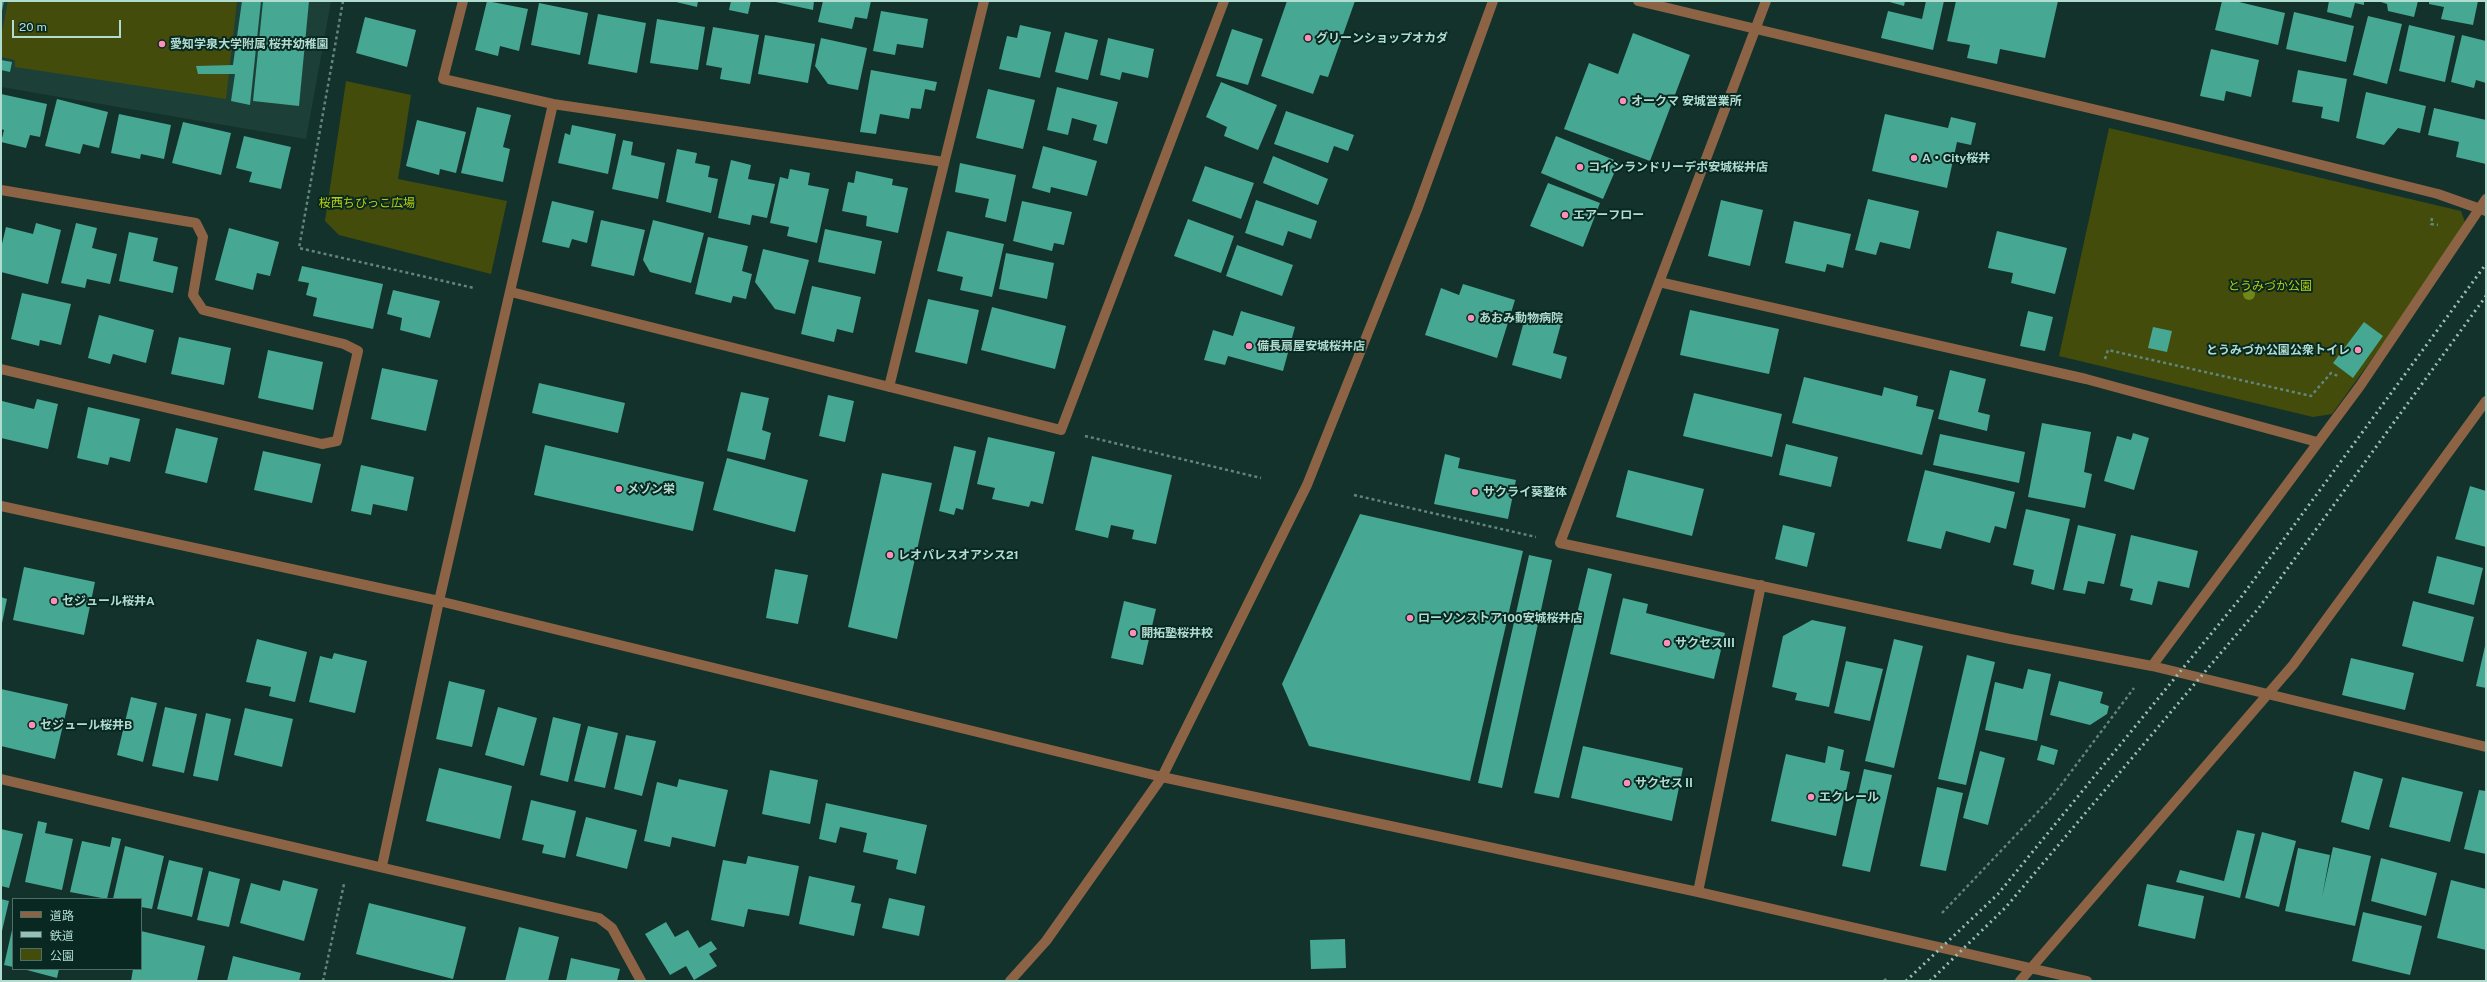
<!DOCTYPE html>
<html>
<head>
<meta charset="utf-8">
<style>
	body { margin:0 }
	#map { position:relative; width:2487px; height:982px; overflow:hidden; background:#13322b; font-family:"Public Sans","Noto Sans JP",sans-serif }
	canvas { display:block }
	.frame { position:absolute; inset:0; border:2px solid #b1dcd0; pointer-events:none }
	.legend { position:absolute; left:12px; top:898px; width:130px; height:72px; box-sizing:border-box; background:#082821; border:1px solid #4c7067; margin:0; padding:5px 7px; list-style:none; font-size:12px; color:#b1dcd0 }
	.legend li { display:flex; align-items:center; gap:8px; height:20px }
	.legend b { width:20px; border:1px solid #4c7067 }
	.scale { position:absolute; left:12px; top:20px; width:109px; height:18px; box-sizing:border-box; border:2px solid #b1dcd0; border-top:0; padding-left:5px; font-size:12px; line-height:14px; white-space:nowrap; color:#b1dcd0; -webkit-text-stroke:3px #082821; paint-order:stroke }
</style>
</head>
<body>
<div id="map">
<canvas width="2487" height="982"></canvas>
<div class="frame"></div>
<ul class="legend">
<li><b style="height:5px;background:#8d6345"></b>道路</li>
<li><b style="height:5px;background:#98c1b6"></b>鉄道</li>
<li><b style="height:11px;background:#444c0b"></b>公園</li>
</ul>
<div class="scale">20 m</div>
</div>
<script>
const context = document.querySelector('canvas').getContext('2d');
context.lineJoin = 'round';
function paint(path, color) {
  context.fillStyle = color;
  context.fill(path, 'evenodd');
}
function toPath(rows) {
  const path = new Path2D();
  for (const r of rows) {
    path.moveTo(r[0], r[1]);
    for (let i = 2; i < r.length; i += 2) path.lineTo(r[i], r[i + 1]);
  }
  return path;
}
function strokePath(path, color, width, dash) {
  context.strokeStyle = color;
  context.lineWidth = width;
  context.lineCap = dash ? 'butt' : 'round';
  context.setLineDash(dash || []);
  context.stroke(path);
}
function drawText(font, color, halo, rows, align = 'center') {
  context.font = font + ' "Public Sans","Noto Sans JP",sans-serif';
  context.lineWidth = 4;
  context.setLineDash([]);
  context.textBaseline = 'middle';
  context.strokeStyle = halo;
  context.fillStyle = color;
  for (const [text, x, y, turn = 0] of rows) {
    context.save();
    context.translate(x, y);
    context.rotate((+turn || 0) * Math.PI / 180);
    context.textAlign = isNaN(turn) ? turn : align;
    if (halo) context.strokeText(text, 0, 0);
    context.fillText(text, 0, 0);
    context.restore();
  }
}
paint(toPath([
	[1,1,331,1,306,139,1,87]
]), '#1c4037');
paint(toPath([
	[8,1,237,1,226,99,15,67,15,60,1,57,1,37],
	[346,81,411,95,398,179,507,201,491,274,339,235,325,221],
	[2109,128,2461,211,2467,228,2332,414,2313,417,2059,356]
]), '#444c0b');
paint(toPath([
	[1,1,4,1,2,11,1,11],
	[242,1,261,1,250,105,231,101,235,74,198,74,196,66,233,65],
	[263,1,309,1,299,106,253,101],
	[487,1,528,9,519,51,500,46,498,56,475,50],
	[672,1,698,1,697,7],
	[731,1,751,1,748,14,729,10],
	[771,1,814,1,813,10],
	[823,1,871,1,867,19,855,17,852,29,818,22],
	[1287,1,1355,1,1328,77,1320,75,1313,94,1261,76],
	[1886,1,1905,1,1904,6],
	[1926,1,1944,1,1933,50,1881,38,1888,11,1922,19],
	[1956,1,2058,1,2045,58,2000,49,1997,64,1967,58,1970,45,1947,41],
	[2222,1,2235,1,2285,13,2278,45,2215,30],
	[2329,1,2364,1,2364,5,2355,3,2351,18,2327,12],
	[2378,1,2418,1,2414,17,2388,11,2387,4],
	[2429,1,2478,1,2473,25,2441,19,2444,7,2429,4],
	[539,3,588,13,580,55,531,45],
	[881,11,928,19,923,48,897,44,895,55,873,51],
	[2294,12,2354,26,2346,62,2286,49],
	[598,14,646,23,637,73,588,64],
	[2368,16,2402,24,2387,84,2353,75],
	[365,17,416,30,407,67,356,53],
	[657,19,705,27,698,70,650,63],
	[1020,25,1051,32,1040,78,999,69,1007,36,1017,38],
	[2409,25,2455,36,2445,82,2399,71],
	[713,27,759,35,750,84,720,79,722,68,706,65],
	[1232,29,1263,39,1248,85,1216,76],
	[1065,32,1098,40,1088,80,1055,72],
	[1633,33,1690,55,1650,161,1564,129,1589,63,1618,74],
	[765,35,815,44,808,83,758,74],
	[2462,35,2486,41,2486,83,2476,80,2474,88,2451,82],
	[821,38,867,48,858,90,828,84,815,66],
	[1108,38,1154,49,1148,78,1122,72,1120,80,1100,75],
	[2211,49,2259,60,2251,97,2226,91,2224,101,2200,96],
	[1,60,12,62,10,72,1,70],
	[871,70,937,82,935,91,925,89,921,109,911,108,909,119,880,114,876,134,860,132],
	[2298,70,2347,79,2339,122,2321,118,2323,107,2292,102],
	[1221,82,1277,105,1258,150,1224,136,1227,127,1206,117],
	[1057,87,1118,102,1107,144,1093,140,1097,125,1072,118,1068,135,1047,130],
	[988,89,1035,100,1023,149,976,138],
	[2366,92,2426,106,2420,133,2398,128,2384,145,2356,138],
	[1,94,47,104,40,137,30,135,26,148,1,142,4,130,1,129],
	[57,99,108,112,99,148,83,144,80,154,45,146],
	[477,107,511,115,503,147,510,149,503,182,461,173],
	[2434,108,2486,120,2486,164,2456,157,2459,142,2428,135],
	[1286,111,1354,135,1348,151,1334,146,1328,163,1274,144],
	[119,114,171,125,164,159,141,154,140,159,111,153],
	[1885,114,1948,128,1951,117,1976,123,1971,145,1957,142,1947,188,1872,171],
	[417,120,466,132,456,173,440,169,439,175,406,166],
	[183,122,231,133,221,175,172,163],
	[572,125,616,134,608,174,558,163,565,133,570,135],
	[244,136,291,147,281,189,249,182,252,172,236,168],
	[1556,136,1619,162,1603,199,1541,173],
	[623,140,633,142,631,155,665,163,658,199,612,189],
	[1043,146,1097,161,1087,196,1051,187,1050,193,1032,188],
	[677,149,697,153,695,163,710,166,708,177,718,179,711,213,666,202],
	[1273,156,1328,179,1318,205,1263,183],
	[731,160,751,165,748,179,775,184,767,218,752,215,750,225,718,218],
	[960,163,1016,175,1006,222,985,217,989,199,955,192],
	[1205,166,1254,183,1241,219,1192,201],
	[790,169,810,173,808,185,829,189,817,243,787,236,789,227,770,223,780,177,788,179],
	[856,171,893,179,892,185,908,188,898,233,866,226,867,216,842,211,848,182,854,183],
	[1548,183,1600,203,1583,247,1530,226],
	[1868,199,1919,211,1910,249,1880,242,1876,255,1855,250],
	[1256,200,1317,221,1311,239,1288,231,1283,246,1245,233],
	[1721,200,1763,210,1750,266,1708,256],
	[552,201,594,211,587,243,572,239,569,248,542,242],
	[1022,201,1072,212,1064,245,1054,243,1052,251,1013,241],
	[1188,219,1234,236,1221,273,1174,256],
	[601,220,645,230,634,276,591,266],
	[653,220,704,233,691,283,650,272,643,260],
	[1794,221,1851,234,1843,268,1827,264,1825,272,1785,263],
	[36,223,61,230,48,284,1,272,1,248,6,227,33,234],
	[76,223,97,228,92,248,117,254,110,284,87,279,85,288,61,283],
	[229,228,279,242,270,276,257,273,253,290,215,280],
	[825,229,882,241,875,274,818,262],
	[947,231,1004,244,992,297,960,290,963,277,937,271],
	[1997,231,2067,248,2055,294,2011,283,2013,273,1988,268],
	[129,232,158,238,153,261,178,267,173,293,119,281],
	[708,237,748,246,742,271,752,274,746,299,733,296,731,303,695,294],
	[1237,245,1293,265,1282,296,1226,276],
	[763,249,809,260,795,314,775,309,755,282],
	[1006,253,1054,263,1047,299,999,289],
	[302,266,383,284,373,329,313,316,317,298,306,295,309,283,298,281],
	[1463,284,1515,300,1497,358,1425,335,1441,288,1459,295],
	[812,286,861,297,853,333,837,329,834,342,801,334],
	[393,290,440,301,430,338,400,330,402,318,387,314],
	[22,293,71,304,61,345,40,340,39,346,11,339],
	[928,299,979,310,967,364,915,352],
	[992,307,1066,326,1055,369,981,350],
	[1690,310,1779,329,1769,374,1680,355],
	[1241,311,1295,327,1283,371,1228,356,1225,365,1204,360,1213,330,1233,336],
	[2028,311,2053,317,2045,351,2020,346],
	[1526,314,1561,324,1553,353,1567,357,1561,379,1512,365],
	[99,315,154,330,146,363,113,354,110,364,88,358],
	[2364,322,2383,336,2353,378,2333,363],
	[2153,327,2172,331,2167,352,2148,348],
	[179,337,231,348,224,385,171,374],
	[268,350,323,362,313,410,258,398],
	[382,368,438,380,426,431,371,419],
	[1950,370,1986,379,1978,412,1990,415,1987,431,1938,419],
	[1804,377,1882,396,1884,387,1918,396,1916,406,1934,410,1922,455,1792,423],
	[539,383,625,403,618,433,532,413],
	[741,392,769,398,762,430,771,433,765,460,727,451],
	[1694,393,1782,414,1772,457,1683,436],
	[828,395,854,401,845,442,819,436],
	[37,399,58,404,48,449,1,438,2,401,34,409],
	[88,407,140,419,130,462,110,457,108,465,77,458],
	[2042,423,2091,432,2084,472,2092,474,2085,508,2028,497],
	[176,428,218,438,207,483,165,473],
	[2133,433,2149,438,2134,490,2104,481,2117,436,2131,440],
	[1940,434,2025,452,2019,483,1933,465],
	[988,437,1055,452,1043,504,1031,501,1029,507,992,499,995,488,977,484],
	[1786,444,1838,457,1831,487,1779,475],
	[545,445,704,482,693,531,534,495],
	[954,446,976,451,963,510,956,508,954,515,939,511],
	[263,451,321,464,312,503,254,490],
	[1445,454,1460,458,1458,468,1516,480,1508,519,1434,504],
	[1092,456,1172,475,1156,544,1132,539,1134,530,1111,525,1108,538,1075,530],
	[727,458,808,480,795,532,713,510],
	[361,465,414,477,407,511,373,504,371,515,351,511],
	[1628,470,1704,489,1692,536,1616,517],
	[1925,470,2015,492,2006,529,1995,526,1990,543,1946,531,1941,549,1907,541],
	[882,473,932,483,897,639,848,627],
	[2470,486,2486,491,2486,547,2455,539],
	[2026,509,2070,519,2054,590,2031,584,2034,570,2013,565],
	[1360,514,1523,551,1470,781,1309,746,1282,684],
	[1783,525,1815,533,1807,567,1775,559],
	[2078,525,2116,534,2104,584,2088,581,2085,594,2063,590],
	[2131,535,2198,551,2189,588,2158,581,2152,605,2130,600,2133,589,2120,586],
	[1529,555,1552,560,1502,788,1478,783],
	[2437,556,2483,568,2474,605,2428,593],
	[24,567,95,582,84,635,13,620],
	[1588,568,1612,574,1559,798,1534,793],
	[775,569,808,575,798,624,766,618],
	[1,597,7,599,2,623,1,623],
	[1623,598,1648,604,1646,613,1725,633,1714,679,1610,654],
	[1124,601,1156,609,1143,665,1111,658],
	[2413,601,2474,617,2463,662,2402,646],
	[1812,620,1846,627,1829,707,1795,700,1797,693,1772,687,1783,636],
	[257,639,307,652,295,702,269,696,271,687,246,682],
	[1894,639,1923,646,1894,768,1865,761],
	[2485,646,2486,646,2486,688,2476,686],
	[334,653,367,661,355,713,309,702,320,656,332,659],
	[1967,655,1995,662,1966,785,1938,779],
	[2351,658,2414,673,2405,710,2342,695],
	[1846,661,1883,669,1870,721,1834,713],
	[2028,669,2051,674,2037,741,1985,730,1995,682,2023,689],
	[449,681,485,690,472,747,436,739],
	[2059,681,2103,692,2100,703,2109,706,2107,714,2090,725,2050,715],
	[1,689,68,704,55,759,1,746],
	[131,697,157,703,143,762,117,755],
	[165,707,197,714,184,773,152,766],
	[498,707,537,718,524,766,485,755],
	[245,708,293,719,282,767,234,755],
	[206,713,231,719,218,781,193,776],
	[553,717,581,724,568,782,540,775],
	[588,726,618,733,605,788,574,781],
	[626,735,656,741,642,796,614,789],
	[2041,745,2058,750,2054,765,2037,760],
	[1583,746,1683,768,1672,821,1571,798],
	[1828,746,1844,750,1840,770,1850,772,1836,836,1771,821,1786,754,1825,763],
	[1980,751,2005,758,1988,825,1963,818],
	[439,768,512,786,500,839,426,821],
	[1864,769,1892,775,1870,872,1842,866],
	[770,770,818,780,810,824,762,814],
	[2354,771,2383,779,2369,830,2341,822],
	[2402,777,2463,792,2450,842,2389,827],
	[679,779,728,790,715,847,672,837,670,847,644,841,657,782,677,787],
	[1937,787,1963,793,1946,871,1920,866],
	[2479,790,2486,791,2486,854,2464,849],
	[531,800,576,811,565,858,542,853,544,845,522,840],
	[826,803,927,825,916,874,896,869,898,860,863,852,867,833,840,827,836,843,819,839],
	[586,817,637,830,627,869,576,856],
	[38,821,47,823,45,833,73,839,62,890,25,882],
	[1,829,23,834,9,888,1,886],
	[2237,830,2255,834,2240,898,2176,882,2180,870,2224,881],
	[2262,832,2296,841,2279,907,2245,898],
	[112,837,121,839,107,899,70,892,82,841,110,847],
	[125,846,164,856,152,909,141,907,141,899,113,899],
	[2333,847,2371,856,2355,926,2285,911,2298,848,2330,855,2322,897],
	[748,856,799,866,789,916,748,909,744,927,711,920,723,860,746,864],
	[2381,858,2437,873,2426,916,2371,901],
	[169,860,203,868,192,917,157,909],
	[209,871,240,879,229,927,197,920],
	[809,876,855,886,851,902,861,904,854,936,799,924],
	[283,880,318,889,304,941,240,923,251,883,280,891],
	[2451,880,2486,889,2486,950,2437,938],
	[2147,884,2204,896,2195,939,2138,926],
	[889,898,925,906,919,936,882,928],
	[1,899,9,901,2,931,1,931],
	[369,903,466,927,453,979,356,954],
	[2363,912,2422,926,2410,975,2352,961],
	[666,922,675,937,688,930,699,948,711,941,717,949,709,954,717,966,694,980,686,966,670,975,645,934],
	[519,927,559,937,548,981,505,981],
	[12,930,13,930,13,967,4,965],
	[141,931,205,946,197,981,131,981,133,969,141,969],
	[1345,939,1346,968,1311,969,1310,940],
	[233,956,301,973,299,981,227,981],
	[571,958,620,969,617,981,566,981],
	[23,969,59,969,57,978]
]), '#46a793');
strokePath(toPath([
	[343,1,299,248,474,288],
	[2432,218,2431,224,2438,225],
	[2105,359,2108,350,2311,396,2331,373,2338,376],
	[1085,436,1261,478],
	[1354,495,1536,537],
	[1942,913,2052,797,2134,688],
	[323,981,344,884],
	[1884,981,1887,978]
]), '#61867d', 2.5, [3, 3]);
strokePath(toPath([
	[463,1,443,79,553,104,944,162],
	[1638,1,2173,128,2438,194,2486,211],
	[1766,1,1560,543,2010,639,2152,666,2360,386,2486,199],
	[1,190,196,223,203,237,193,295,203,310,344,344,358,351,337,441,322,444,1,369],
	[1659,282,2086,379,2317,442],
	[511,292,1061,430,1224,1],
	[889,387,984,1],
	[1,506,439,601,1162,777,1698,892,2087,981],
	[2152,666,2486,747],
	[1,779,599,918,612,928,641,981],
	[382,866,439,601,553,104],
	[1698,892,1761,585],
	[1010,981,1046,941,1162,777,1307,485,1417,210,1493,1],
	[2020,981,2293,665,2486,401]
]), '#8d6345', 10);
strokePath(toPath([
	[1906,981,1998,894,2242,596,2486,264],
	[1930,981,2006,907,2258,609,2486,296]
]), '#98c1b6', 3, [2, 4]);
context.fillStyle = '#6f8818';
for (const [x, y] of [
	[2249,294]
]) {
  context.beginPath();
  context.arc(x, y, 6, 0, 2 * Math.PI);
  context.fill();
}
for (const [x, y, r, color] of [
	[1308,38,4,"#ff8eb9"],
	[162,44,4,"#ff8eb9"],
	[1623,101,4,"#ff8eb9"],
	[1914,158,4,"#ff8eb9"],
	[1580,167,4,"#ff8eb9"],
	[1565,215,4,"#ff8eb9"],
	[1471,318,4,"#ff8eb9"],
	[1249,346,4,"#ff8eb9"],
	[2358,350,4,"#ff8eb9"],
	[619,489,4,"#ff8eb9"],
	[1475,492,4,"#ff8eb9"],
	[890,555,4,"#ff8eb9"],
	[54,601,4,"#ff8eb9"],
	[1410,618,4,"#ff8eb9"],
	[1133,633,4,"#ff8eb9"],
	[1667,643,4,"#ff8eb9"],
	[32,725,4,"#ff8eb9"],
	[1627,783,4,"#ff8eb9"],
	[1811,797,4,"#ff8eb9"]
]) {
  const dot = new Path2D();
  dot.arc(x, y, r, 0, 2 * Math.PI);
  context.fillStyle = color;
  context.fill(dot);
  strokePath(dot, '#082821', 1.5);
}
drawText('bold 12px', '#b1dcd0', '#082821', [
	["グリーンショップオカダ",1316,38],
	["愛知学泉大学附属 桜井幼稚園",170,44],
	["オークマ 安城営業所",1631,101],
	["A・City桜井",1922,158],
	["コインランドリーデポ安城桜井店",1588,167],
	["エアーフロー",1573,215],
	["あおみ動物病院",1479,318],
	["備長扇屋安城桜井店",1257,346],
	["とうみづか公園公衆トイレ",2350,350,"right"],
	["メゾン栄",627,489],
	["サクライ葵整体",1483,492],
	["レオパレスオアシス21",898,555],
	["セジュール桜井A",62,601],
	["ローソンストア100安城桜井店",1418,618],
	["開拓塾桜井校",1141,633],
	["サクセスⅢ",1675,643],
	["セジュール桜井B",40,725],
	["サクセスⅡ",1635,783],
	["エクレール",1819,797]
], 'left');
drawText('12px', '#bace09', '#082821', [
	["桜西ちびっこ広場",367,203],
	["とうみづか公園",2270,286]
]);
</script>
</body>
</html>
